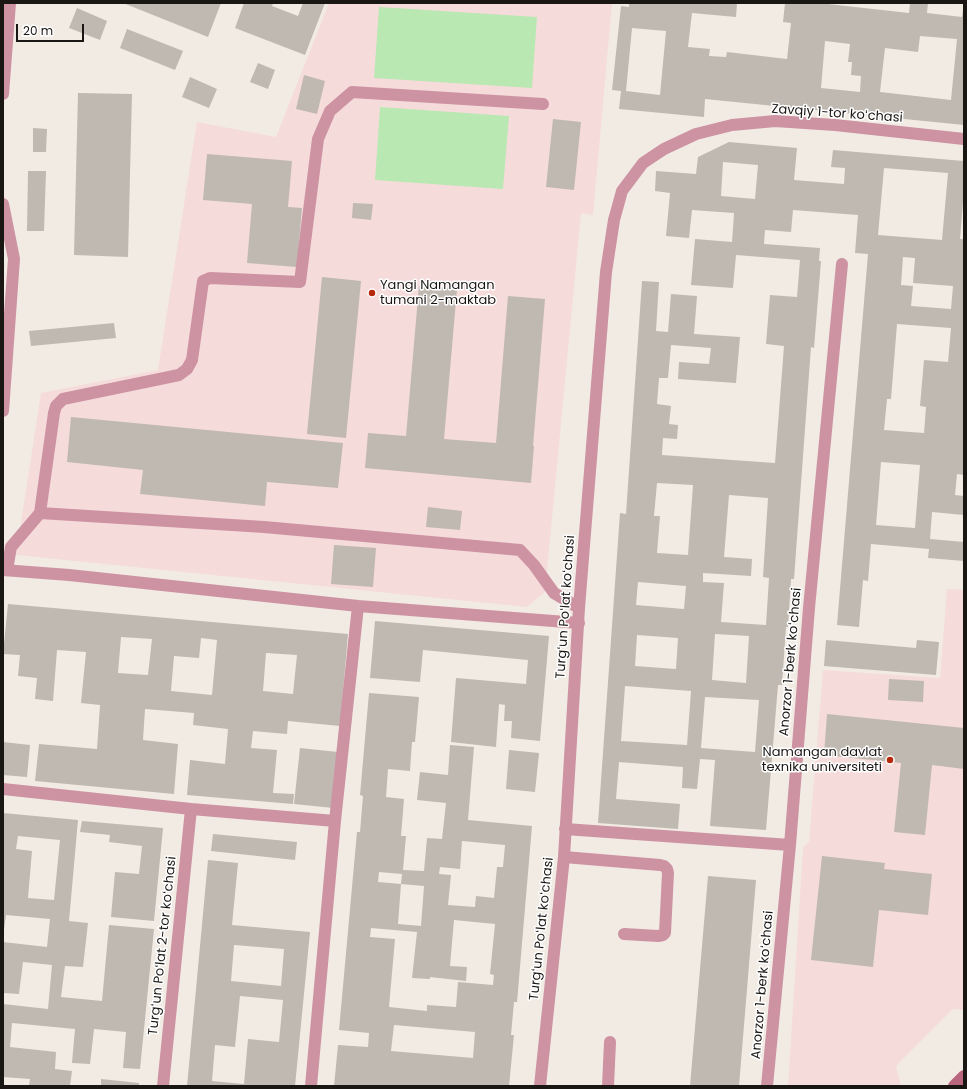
<!DOCTYPE html>
<html>
<head>
<meta charset="utf-8">
<style>
	body { margin:0 }
	#map { position:relative; width:967px; height:1089px; overflow:hidden; background:#f2ebe4; font-family:Poppins,sans-serif }
	canvas { display:block }
	.frame { position:absolute; inset:0; border:4px solid #191614; pointer-events:none }
	.scale { position:absolute; left:16px; top:24px; width:68px; height:18px; box-sizing:border-box; border:2px solid #191614; border-top:0; padding-left:5px; font-size:12px; line-height:14px; white-space:nowrap; color:#191614; -webkit-text-stroke:3px #fff; paint-order:stroke }
</style>
</head>
<body>
<div id="map">
<canvas width="967" height="1089"></canvas>
<div class="frame"></div>
<div class="scale">20 m</div>
</div>
<script>
const context = document.querySelector('canvas').getContext('2d');
context.lineJoin = 'round';
function paint(path, color) {
  context.fillStyle = color;
  context.fill(path, 'evenodd');
}
function toPath(rows) {
  const path = new Path2D();
  for (const r of rows) {
    path.moveTo(r[0], r[1]);
    for (let i = 2; i < r.length; i += 2) path.lineTo(r[i], r[i + 1]);
  }
  return path;
}
function strokePath(path, color, width, dash) {
  context.strokeStyle = color;
  context.lineWidth = width;
  context.lineCap = dash ? 'butt' : 'round';
  context.setLineDash(dash || []);
  context.stroke(path);
}
function drawText(font, color, halo, rows, align = 'center') {
  context.font = font + ' Poppins,sans-serif';
  context.lineWidth = 3;
  context.setLineDash([]);
  context.textBaseline = 'middle';
  context.strokeStyle = halo;
  context.fillStyle = color;
  for (const [text, x, y, turn = 0] of rows) {
    context.save();
    context.translate(x, y);
    context.rotate((+turn || 0) * Math.PI / 180);
    context.textAlign = isNaN(turn) ? turn : align;
    if (halo) context.strokeText(text, 0, 0);
    context.fillText(text, 0, 0);
    context.restore();
  }
}
paint(toPath([
	[329,3,612,3,593,215,581,213,545,592,527,607,16,555,41,393,158,370,197,122,276,137],
	[947,589,964,590,964,1010,953,1009,896,1066,901,1086,788,1086,803,848,809,842,823,670,940,678]
]), '#f6dbdb');
paint(toPath([
	[379,7,537,17,532,88,374,78],
	[380,107,509,116,503,189,375,180]
]), '#bae8b2');
paint(toPath([
	[123,3,221,3,208,37],
	[244,3,273,3,272,6,298,16,303,3,325,3,305,55,235,28],
	[629,3,737,3,736,17,692,13,688,47,710,49,709,56,726,57,727,52,787,59,791,23,783,22,785,3,819,3,909,13,910,3,928,3,927,13,962,17,963,10,964,10,964,125,705,99,704,117,619,109,621,91,612,90,621,6,629,7],
	[632,28,666,31,660,95,626,91],
	[920,36,957,39,951,100,880,92,885,48,918,52],
	[825,41,850,44,848,62,852,62,851,75,861,76,860,92,821,88],
	[77,8,107,21,100,40,69,28],
	[127,29,183,51,175,70,120,48],
	[258,63,275,70,268,89,250,82],
	[304,75,325,81,317,114,296,109],
	[190,77,217,89,209,108,182,97],
	[78,93,132,94,128,257,74,255],
	[553,119,581,122,574,190,546,187],
	[33,128,47,129,46,152,33,152],
	[729,142,797,148,794,180,844,184,845,168,831,167,833,150,964,161,964,190,960,239,964,239,964,475,957,474,955,495,964,496,964,515,932,512,930,539,964,542,964,561,928,558,929,549,871,544,868,581,863,580,859,627,837,625,868,254,855,253,858,215,793,210,791,232,765,230,764,244,820,248,819,261,821,261,814,348,811,347,794,579,791,579,788,627,786,627,782,685,778,685,766,830,710,826,715,760,700,759,697,789,682,788,683,767,619,762,616,799,680,804,678,829,598,823,620,513,626,514,642,281,659,282,656,331,668,332,671,294,697,296,694,334,740,337,736,383,678,379,679,362,709,364,711,348,671,345,668,378,659,378,657,404,671,406,669,424,678,425,677,439,663,438,662,455,775,463,784,346,766,344,770,295,797,297,800,260,736,255,733,288,691,285,695,239,732,242,734,213,692,210,689,238,666,236,670,193,655,191,656,171,696,174,698,157],
	[723,162,758,165,755,199,721,196],
	[884,168,948,173,942,240,878,235],
	[903,257,915,258,913,283,953,286,951,309,911,306,913,286,901,285],
	[897,324,951,328,948,362,924,360,920,406,926,407,924,433,884,430,887,399,891,399],
	[881,462,920,465,915,528,876,525],
	[657,483,693,485,688,555,657,553,660,516,654,516],
	[729,495,768,498,763,577,769,578,766,625,721,622,724,583,703,582,703,573,751,576,752,559,724,557],
	[638,582,686,586,684,609,636,605],
	[715,634,749,636,746,683,712,680],
	[637,635,678,638,676,669,635,666],
	[625,686,691,691,687,745,621,741],
	[705,697,759,700,755,752,701,748],
	[207,154,292,161,288,207,302,208,297,267,247,263,252,204,203,200],
	[28,171,46,171,44,231,27,231],
	[353,203,373,204,371,220,352,218],
	[322,277,361,281,346,438,307,434],
	[419,286,457,289,444,439,496,443,508,296,545,299,533,446,534,446,531,483,365,468,368,433,406,436],
	[114,323,116,338,31,346,29,331],
	[71,417,343,443,338,488,267,482,265,506,140,494,143,470,67,462],
	[428,507,462,511,460,530,426,527],
	[334,545,376,548,373,587,331,584],
	[8,604,348,634,340,726,288,721,287,734,253,731,251,748,277,750,273,793,294,794,293,804,187,795,190,760,225,764,228,729,193,725,194,713,145,709,143,740,178,744,174,794,35,781,39,744,97,749,100,705,81,703,86,652,57,650,53,701,35,699,37,678,18,676,20,655,3,654],
	[121,637,152,639,148,675,118,673],
	[201,638,217,640,212,695,171,691,174,656,199,658],
	[266,653,297,655,293,694,263,691],
	[375,621,549,636,540,741,511,738,512,721,504,721,505,705,499,704,496,747,451,742,456,678,526,684,528,660,423,650,420,682,370,678],
	[826,640,916,648,917,640,939,642,936,675,824,666],
	[889,679,924,681,923,702,888,700],
	[369,693,419,697,415,742,412,742,410,771,388,769,386,797,404,799,401,836,406,836,403,870,424,871,427,838,442,839,446,803,417,800,420,772,448,775,450,745,474,747,468,820,532,826,517,1002,514,1002,511,1035,514,1035,509,1086,334,1086,338,1045,368,1047,369,1033,339,1030,357,832,360,832,363,796,360,795],
	[462,841,505,845,503,867,497,867,494,898,476,896,475,907,448,905,451,875,439,874,440,867,460,869],
	[379,872,402,874,401,884,424,886,421,926,398,924,401,884,378,882],
	[454,920,495,924,490,974,494,975,493,985,458,982,456,1007,427,1005,427,1011,389,1007,395,939,370,937,371,928,417,932,412,978,430,979,430,977,466,981,467,967,450,966],
	[394,1025,475,1032,473,1058,391,1051],
	[827,714,964,728,964,769,932,765,925,835,894,832,901,763,824,755],
	[3,742,30,745,27,777,3,775],
	[300,748,338,752,333,808,294,804],
	[509,750,539,753,535,792,506,789],
	[3,813,78,820,69,921,88,923,83,967,65,966,61,997,102,1001,109,925,154,929,140,1069,123,1068,126,1032,94,1029,90,1064,72,1063,75,1029,12,1023,10,1047,56,1052,55,1069,72,1071,70,1086,29,1086,30,1079,3,1077,3,1004,48,1009,52,965,23,962,19,994,3,993,3,942,47,947,50,919,6,915,4,930,3,930],
	[18,836,60,840,54,900,28,898,32,851,16,849],
	[82,821,163,828,154,921,111,917,115,872,139,874,142,846,109,842,110,835,80,832],
	[213,834,297,842,295,860,211,851],
	[822,856,885,863,884,869,932,874,928,915,879,910,873,967,811,960],
	[208,860,238,863,232,925,310,932,295,1086,187,1086],
	[234,945,284,949,281,986,231,981],
	[240,996,283,1000,279,1042,248,1039,244,1084,212,1081,215,1045,235,1047],
	[708,876,756,880,739,1086,690,1086],
	[101,1079,139,1083,139,1086,101,1086]
]), '#bfb9b1');
strokePath(toPath([
	[40,513,54,413,56,406,63,399,179,375,187,369,192,360,203,281,210,278,300,282,318,139,330,111,352,92,543,104],
	[7,570,11,547,40,513,264,527,520,550,534,565,554,593,579,608]
]), '#cd93a3', 12);
strokePath(toPath([
	[3,94,10,3],
	[3,204,14,259,3,411],
	[3,570,69,575,358,606,579,623],
	[3,789,191,809,335,821],
	[565,829,790,845],
	[564,857,660,865,664,866,667,869,668,873,665,933,663,935,658,936,624,934],
	[163,1086,191,809],
	[311,1086,335,821,358,606],
	[540,1086,564,857,579,608,606,272,614,220,622,191,643,163,664,149,696,134,732,125,775,121,835,125,964,139],
	[608,1086,610,1042],
	[767,1086,790,845,809,608,842,264]
]), '#cd93a3', 12);
strokePath(toPath([
	[954,1086,964,1076]
]), '#b9657f', 12);
for (const [x, y, r, color] of [
	[372,293,4,"#b5290a"],
	[890,760,4,"#b5290a"]
]) {
  const dot = new Path2D();
  dot.arc(x, y, r, 0, 2 * Math.PI);
  context.fillStyle = color;
  context.fill(dot);
  strokePath(dot, '#fff', 1.5);
}
drawText('13px', '#191614', '#fff', [
	["Zavqiy 1-tor koʻchasi",837,114,4],
	["Turgʻun Poʻlat koʻchasi",566,607,-86],
	["Anorzor 1-berk koʻchasi",791,662,-85],
	["Turgʻun Poʻlat koʻchasi",542,929,-84],
	["Turgʻun Poʻlat 2-tor koʻchasi",163,946,-84],
	["Anorzor 1-berk koʻchasi",763,985,-85]
]);
drawText('13px', '#191614', '#fff', [
	["Yangi Namangan",380,286],
	["tumani 2-maktab",380,301],
	["Namangan davlat",882,753,"right"],
	["texnika universiteti",882,768,"right"]
], 'left');
</script>
</body>
</html>
